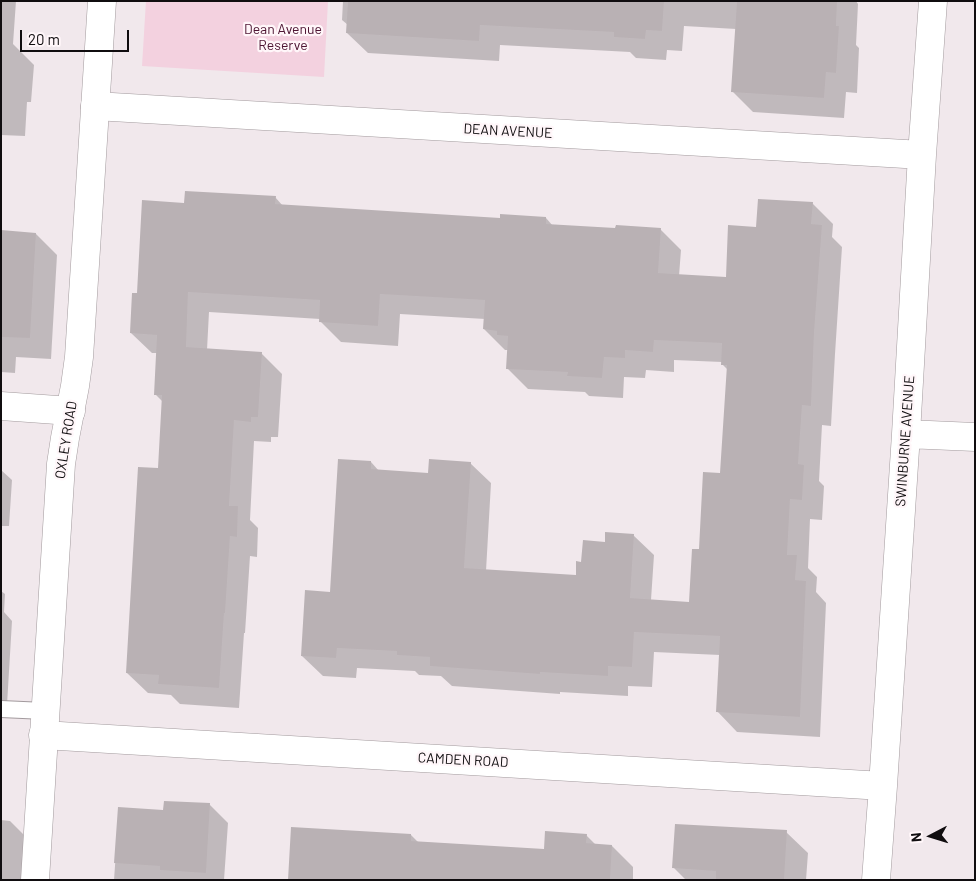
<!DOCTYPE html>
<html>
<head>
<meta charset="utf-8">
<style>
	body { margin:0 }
	#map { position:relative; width:976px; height:881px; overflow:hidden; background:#f1e8ec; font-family:Barlow,sans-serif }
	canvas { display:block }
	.frame { position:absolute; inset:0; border:2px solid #100d0f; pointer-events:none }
	.north { position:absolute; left:906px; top:811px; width:50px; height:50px; -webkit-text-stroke:4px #fff6f9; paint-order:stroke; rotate:265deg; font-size:14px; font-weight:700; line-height:20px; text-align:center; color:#100d0f }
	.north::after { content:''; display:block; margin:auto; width:18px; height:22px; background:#100d0f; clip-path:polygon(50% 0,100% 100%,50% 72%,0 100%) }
	.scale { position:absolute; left:20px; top:30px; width:109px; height:22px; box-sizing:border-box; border:2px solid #100d0f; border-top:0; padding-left:6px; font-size:15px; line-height:18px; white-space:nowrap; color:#100d0f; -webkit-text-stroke:4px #fff6f9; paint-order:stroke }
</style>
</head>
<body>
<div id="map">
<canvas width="976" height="881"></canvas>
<div class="frame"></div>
<div class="north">N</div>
<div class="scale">20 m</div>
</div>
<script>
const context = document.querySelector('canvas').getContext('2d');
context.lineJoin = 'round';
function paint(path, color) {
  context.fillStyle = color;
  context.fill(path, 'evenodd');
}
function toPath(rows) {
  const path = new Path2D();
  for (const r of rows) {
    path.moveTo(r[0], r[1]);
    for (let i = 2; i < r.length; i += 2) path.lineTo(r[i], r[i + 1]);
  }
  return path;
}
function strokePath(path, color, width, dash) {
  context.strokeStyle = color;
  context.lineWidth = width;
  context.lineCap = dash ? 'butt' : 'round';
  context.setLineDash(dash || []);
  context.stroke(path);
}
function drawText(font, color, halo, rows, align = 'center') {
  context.font = font + ' Barlow,sans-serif';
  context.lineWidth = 4.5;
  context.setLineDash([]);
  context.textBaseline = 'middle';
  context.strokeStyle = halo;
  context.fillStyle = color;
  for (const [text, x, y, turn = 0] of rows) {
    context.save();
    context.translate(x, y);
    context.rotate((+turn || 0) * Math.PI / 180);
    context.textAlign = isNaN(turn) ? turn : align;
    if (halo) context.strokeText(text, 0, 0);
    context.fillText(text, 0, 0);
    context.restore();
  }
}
paint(toPath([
	[146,1,328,1,324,77,142,66]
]), '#f3d1df');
paint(toPath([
	[1,1,16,1,13,44,34,65,31,102,27,102,25,136,1,135],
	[343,1,856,1,858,4,856,45,859,48,857,93,846,92,844,118,753,112,732,91,736,29,684,26,682,51,667,50,666,60,636,58,630,52,500,45,499,61,368,53,347,33,348,25,342,20],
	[275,197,283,206,501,219,546,218,553,226,617,229,660,229,681,250,679,276,727,279,758,228,812,203,833,224,832,237,842,247,835,354,831,426,822,425,819,481,824,486,822,520,810,519,808,568,817,577,816,592,826,603,820,737,737,732,717,711,720,655,654,652,652,687,628,686,628,696,560,692,560,694,452,686,441,676,419,675,415,671,357,668,356,678,323,676,302,656,331,593,371,462,379,471,429,474,470,463,491,483,486,571,577,577,582,563,606,543,633,535,654,555,651,600,690,603,700,551,721,475,728,370,722,364,722,362,674,360,674,372,646,370,645,378,624,377,623,398,589,396,585,392,528,389,507,368,508,350,505,350,484,329,485,319,400,314,398,346,341,342,320,321,320,319,209,312,207,350,261,353,282,374,278,437,271,437,271,442,254,441,250,520,258,528,257,557,250,556,245,633,244,633,239,708,180,704,171,695,148,693,127,673,159,470,163,402,155,394,157,353,152,353,131,333,138,295,185,204],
	[1,232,36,234,57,255,51,359,16,357,15,373,1,372],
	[1,470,12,480,9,526,1,526],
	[1,591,5,594,4,612,12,621,7,705,1,705],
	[209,804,228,823,224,880,114,880,119,809,165,812],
	[1,820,10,821,31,842,29,880,1,880],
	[786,832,808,853,806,880,686,880,674,868],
	[411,835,418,842,545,850,586,835,596,845,612,846,633,867,633,880,289,880]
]), '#0003');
paint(toPath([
	[348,1,664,1,662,31,646,30,645,39,614,37,614,32,480,25,479,41,346,33],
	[737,1,837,1,836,26,839,26,836,73,826,72,824,98,731,92],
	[185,191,276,196,275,204,500,218,500,214,546,217,546,224,615,228,616,225,661,228,658,273,726,277,728,225,756,227,758,199,813,202,811,224,822,225,814,333,811,406,802,405,798,464,804,465,802,500,790,499,787,555,797,555,795,580,806,581,800,717,716,712,720,636,634,632,632,667,608,666,608,676,540,672,540,674,430,666,430,657,397,655,397,651,337,648,336,658,301,656,305,590,330,592,338,459,371,461,371,469,428,473,429,459,471,462,464,568,576,575,576,561,581,562,583,540,605,542,605,532,634,534,630,598,689,602,692,549,699,549,703,472,720,473,727,365,721,365,722,343,654,340,653,352,625,350,625,358,604,357,602,378,567,376,568,372,506,369,508,336,497,335,497,331,483,329,485,300,380,294,378,326,319,322,320,300,188,292,186,347,262,352,258,417,251,417,251,422,234,420,229,506,238,506,237,537,230,536,225,613,224,613,219,688,158,684,159,675,126,673,138,467,158,468,162,395,154,395,157,335,130,333,132,293,137,293,142,200,184,203],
	[1,230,36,233,30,338,1,337],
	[164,801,210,803,206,873,160,870,160,866,114,863,118,807,163,810],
	[675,824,787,830,784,880,716,880,716,871,672,868],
	[291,827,411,834,411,841,544,849,545,831,587,834,586,843,612,845,610,880,288,880]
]), '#b9b1b4');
const lane = toPath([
	[1,709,45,711]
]);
const street = toPath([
	[95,106,922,155],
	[1,406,71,411],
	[906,434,975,437],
	[43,735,883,786],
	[876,880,883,786,906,434,922,155,933,1]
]);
const secondary = toPath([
	[35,880,61,464,65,438,75,386,79,357,102,1]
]);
strokePath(lane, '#a29a9d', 18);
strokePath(street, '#a29a9d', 29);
strokePath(secondary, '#a29a9d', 29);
strokePath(lane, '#fff', 16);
strokePath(street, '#fff', 28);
strokePath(secondary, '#fff', 28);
drawText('14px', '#4d1432', '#fff6f9', [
	["Dean Avenue",283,29],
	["Reserve",283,45]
]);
drawText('14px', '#100d0f', '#fff6f9', [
	["DEAN AVENUE",508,131,3],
	["OXLEY ROAD",66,440,-81],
	["SWINBURNE AVENUE",905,441,-86],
	["CAMDEN ROAD",463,760,3]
]);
</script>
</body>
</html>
